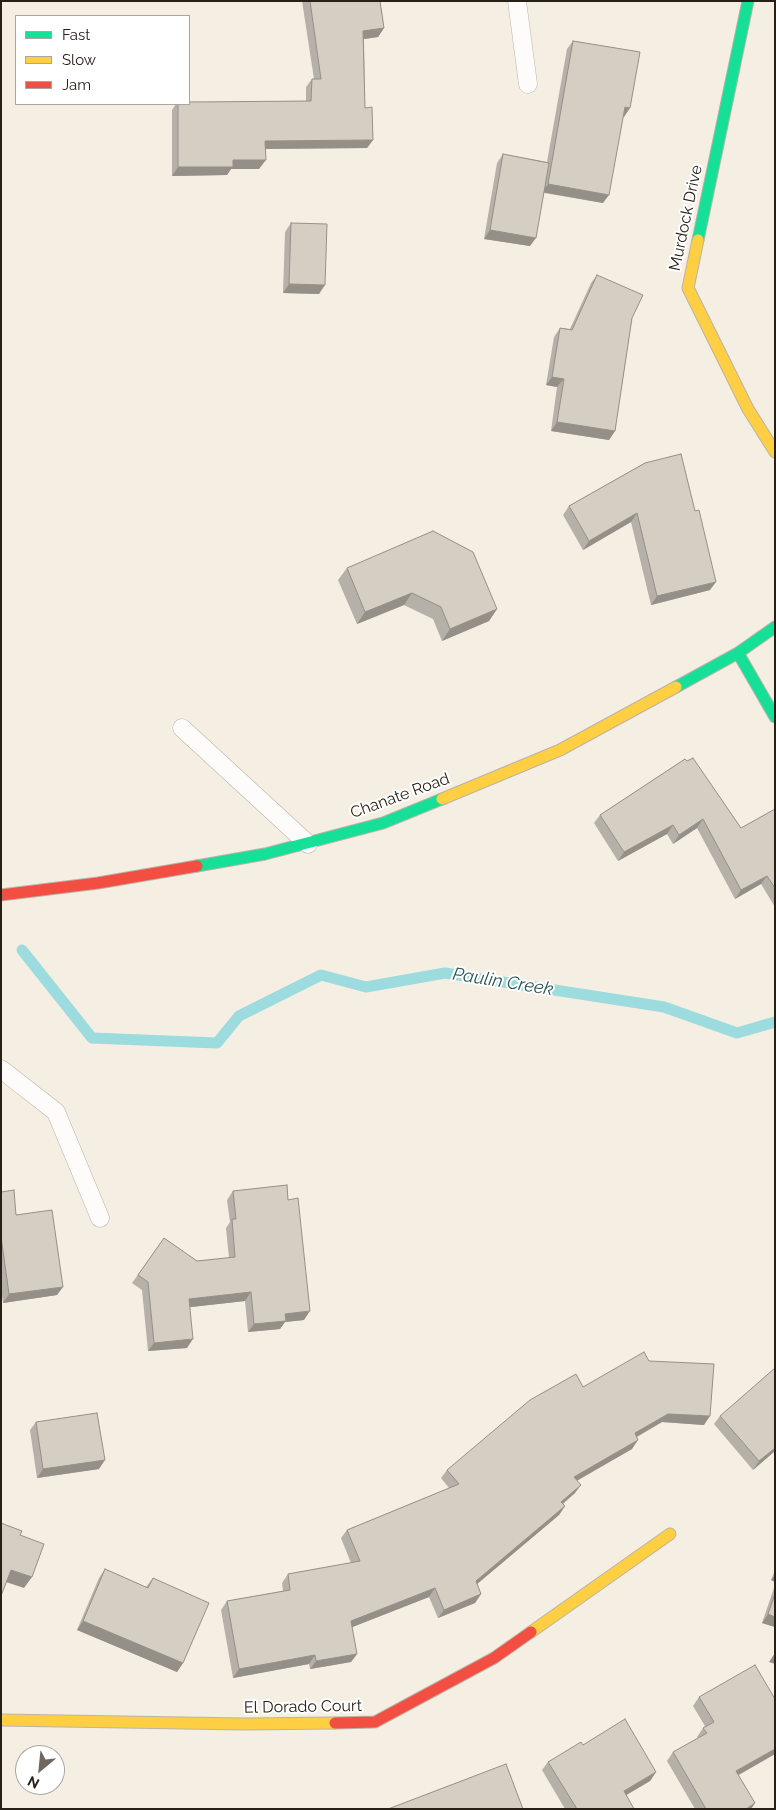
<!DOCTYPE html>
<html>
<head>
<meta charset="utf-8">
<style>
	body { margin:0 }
	#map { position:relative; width:776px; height:1810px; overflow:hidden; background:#f5eee2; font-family:Raleway,sans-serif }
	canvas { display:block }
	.frame { position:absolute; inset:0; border:2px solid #272017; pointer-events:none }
	.legend { position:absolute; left:15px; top:15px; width:175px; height:90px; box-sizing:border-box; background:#fff; border:1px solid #a9a6a2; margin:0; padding:6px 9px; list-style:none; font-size:15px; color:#272017 }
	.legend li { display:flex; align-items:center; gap:10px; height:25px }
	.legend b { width:25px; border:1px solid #a9a6a2 }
	.north { position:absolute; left:15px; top:1745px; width:50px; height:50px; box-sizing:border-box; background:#fff; border:1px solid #a9a6a2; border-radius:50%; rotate:208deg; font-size:14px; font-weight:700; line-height:20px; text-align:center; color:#272017 }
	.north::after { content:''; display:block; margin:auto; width:18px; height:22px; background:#6f685e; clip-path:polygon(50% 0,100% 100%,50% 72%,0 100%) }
</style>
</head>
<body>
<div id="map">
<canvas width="776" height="1810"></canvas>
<div class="frame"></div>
<ul class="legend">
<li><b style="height:6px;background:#16e098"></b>Fast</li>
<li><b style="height:6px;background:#ffcf43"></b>Slow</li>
<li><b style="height:6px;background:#f24e42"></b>Jam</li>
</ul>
<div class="north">N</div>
</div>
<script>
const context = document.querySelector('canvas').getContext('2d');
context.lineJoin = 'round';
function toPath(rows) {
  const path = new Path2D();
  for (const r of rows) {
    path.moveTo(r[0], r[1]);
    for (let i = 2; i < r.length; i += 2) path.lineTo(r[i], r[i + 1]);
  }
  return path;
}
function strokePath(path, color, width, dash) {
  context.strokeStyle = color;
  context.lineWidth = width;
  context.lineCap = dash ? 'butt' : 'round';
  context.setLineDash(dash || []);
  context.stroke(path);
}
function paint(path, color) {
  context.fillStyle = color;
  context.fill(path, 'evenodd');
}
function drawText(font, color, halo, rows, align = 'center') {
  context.font = font + ' Raleway,sans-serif';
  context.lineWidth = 4;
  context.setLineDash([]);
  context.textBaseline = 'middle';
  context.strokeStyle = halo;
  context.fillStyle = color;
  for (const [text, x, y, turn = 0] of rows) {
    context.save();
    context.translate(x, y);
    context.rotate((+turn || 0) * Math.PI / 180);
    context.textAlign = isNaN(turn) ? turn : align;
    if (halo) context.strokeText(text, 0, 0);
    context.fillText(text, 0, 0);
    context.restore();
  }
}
strokePath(toPath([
	[22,950,92,1038,217,1043,239,1016,321,975,366,987,445,973,664,1007,737,1033,775,1022]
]), '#9cdbde', 11);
const lane = toPath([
	[517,1,528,84],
	[182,728,308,844],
	[1,1069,56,1112,100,1218]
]);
const fast = toPath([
	[698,240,748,1],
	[738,653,775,717],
	[676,687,738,653,775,627],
	[197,866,265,854,383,823,442,799]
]);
const slow = toPath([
	[698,240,688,288,748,409,775,452],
	[442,799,560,750,676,687],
	[531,1632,670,1534],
	[1,1720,245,1724,335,1723]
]);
const jam = toPath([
	[1,895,98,883,197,866],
	[335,1723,375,1722,494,1658,531,1632]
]);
strokePath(lane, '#bab3a9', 19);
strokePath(fast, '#bab3a9', 13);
strokePath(slow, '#bab3a9', 13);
strokePath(jam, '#bab3a9', 13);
strokePath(lane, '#fefcfb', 18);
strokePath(fast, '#16e098', 11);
strokePath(slow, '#ffcf43', 11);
strokePath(jam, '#f24e42', 11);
paint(toPath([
	[302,1,380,1,384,28,378,37,364,39,365,108,373,140,367,148,265,149,259,169,231,169,227,175,172,176,172,110,176,104,306,101,306,87,312,79,314,79],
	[573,41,624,117,623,117,603,203,544,193,530,246,484,239,497,163,503,154,547,162,567,49],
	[291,223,319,294,283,293,285,232],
	[597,275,632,318,615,431,609,440,551,431,557,387,546,385,554,337,560,328,570,329,591,283],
	[645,463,710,590,651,605,631,522,583,550,563,515,569,506],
	[347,568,497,609,489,621,442,641,433,619,404,605,357,624,338,580],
	[685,759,741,828,775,809,775,907,761,884,735,899,697,828,673,844,667,834,618,861,594,823,600,815],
	[233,1191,288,1200,304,1320,285,1322,280,1329,248,1332,245,1301,190,1307,187,1348,148,1351,142,1290,132,1283,164,1238,197,1261,229,1258,226,1228,230,1222,227,1200],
	[1,1192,16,1215,57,1295,3,1303,1,1289],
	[649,1361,704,1425,662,1422,637,1437,632,1449,577,1480,575,1493,563,1504,565,1506,559,1515,477,1584,481,1594,475,1603,438,1618,429,1597,352,1627,357,1654,351,1662,310,1669,309,1664,233,1678,221,1610,227,1601,283,1591,282,1583,288,1574,351,1563,341,1538,347,1530,449,1488,441,1478,447,1470,583,1387],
	[720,1416,775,1451,753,1470,714,1424],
	[36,1422,99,1469,37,1478,30,1430],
	[105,1569,146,1587,153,1578,183,1663,177,1672,77,1630,99,1578],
	[775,1570,775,1582,771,1580],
	[775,1585,775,1627,762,1623],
	[699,1697,775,1699,775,1754,738,1775,755,1803,751,1809,695,1809,667,1761,673,1752,698,1738,697,1737,703,1728,705,1726,693,1706],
	[583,1745,656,1772,650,1781,626,1795,634,1809,565,1809,542,1770,548,1762]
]), '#b6b1a8');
paint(toPath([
	[384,28,378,37,357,40,363,31],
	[625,107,630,108,624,117,619,116],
	[373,140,367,148,259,149,265,141],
	[233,160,266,160,259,169,231,169,227,175,172,176,178,167],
	[548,184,609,195,603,203,542,192],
	[490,230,536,238,530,246,484,239],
	[289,284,325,285,319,294,283,293],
	[552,377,564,379,557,387,546,385],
	[557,422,615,431,609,440,551,431],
	[637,513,631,522,583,550,589,541],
	[716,582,710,590,651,605,657,596],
	[412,593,404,605,357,624,365,612],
	[497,609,489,621,442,641,450,629],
	[703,819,697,828,673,844,679,835],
	[673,825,667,834,618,861,624,852],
	[767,876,761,884,735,899,741,890],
	[63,1287,57,1295,3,1303,9,1294],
	[251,1292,245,1301,183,1308,189,1299],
	[310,1311,304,1320,285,1322,280,1329,248,1332,254,1324,285,1314],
	[193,1339,187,1348,148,1351,154,1343],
	[668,1414,710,1416,704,1425,662,1422,629,1441,635,1433],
	[638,1440,632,1449,568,1486,574,1477],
	[775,1448,775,1451,753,1470,759,1461],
	[105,1460,99,1469,37,1478,43,1469],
	[581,1485,575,1493,555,1510,561,1502],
	[565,1506,559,1515,470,1590,476,1581],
	[11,1570,32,1577,24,1588,3,1581],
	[775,1575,775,1582,771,1580],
	[435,1588,429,1597,345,1630,351,1621],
	[481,1594,475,1603,438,1618,444,1610],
	[768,1614,775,1617,775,1627,762,1623],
	[83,1621,183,1663,177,1672,77,1630],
	[775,1653,775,1664,769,1662],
	[357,1654,351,1662,310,1669,316,1661],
	[315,1655,309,1664,233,1678,239,1669],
	[775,1749,775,1754,730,1780,736,1771],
	[656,1772,650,1781,618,1800,624,1791],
	[755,1803,751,1809,746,1809]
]), '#949088');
const building = toPath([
	[310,1,380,1,384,28,363,31,365,108,372,107,373,140,265,141,266,160,233,160,233,167,178,167,178,104,189,104,189,102,311,101,312,79,321,79,310,1],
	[573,41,640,52,630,108,625,107,609,195,548,184,573,41],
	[503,154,549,163,536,238,490,230,503,154],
	[291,223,327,224,325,285,289,284,291,223],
	[597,275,643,295,632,318,615,431,557,422,564,379,552,377,560,328,572,330,597,275],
	[681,454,695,511,699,510,716,582,657,596,637,513,589,541,569,506,645,463,681,454],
	[433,531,473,552,497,609,450,629,441,607,412,593,365,612,347,568,433,531],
	[693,758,741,828,775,809,775,888,767,876,741,890,703,819,679,835,673,825,624,852,600,815,685,759,687,761,693,758],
	[287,1185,288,1200,298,1198,310,1311,285,1314,286,1321,254,1324,251,1292,189,1299,193,1339,154,1343,148,1282,138,1275,164,1238,197,1261,235,1257,232,1219,236,1219,233,1191,287,1185],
	[14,1190,16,1215,52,1210,63,1287,9,1294,1,1237,1,1192,14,1190],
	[644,1352,649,1361,714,1364,710,1416,668,1414,635,1433,638,1440,574,1477,581,1485,561,1502,565,1506,476,1581,481,1594,444,1610,435,1588,351,1621,357,1654,316,1661,315,1655,239,1669,227,1601,290,1590,288,1574,360,1561,347,1530,459,1484,447,1470,530,1400,576,1374,583,1387,644,1352],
	[775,1368,775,1448,759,1461,720,1416,775,1368],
	[97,1413,105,1460,43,1469,36,1422,97,1413],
	[1,1523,22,1531,20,1535,44,1544,32,1577,11,1570,1,1596,1,1523],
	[105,1569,148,1588,153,1578,209,1603,183,1663,83,1621,105,1569],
	[775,1594,775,1617,768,1614,775,1594],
	[755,1665,775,1699,775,1749,736,1771,755,1803,746,1809,706,1809,673,1752,707,1733,703,1728,714,1722,699,1697,755,1665],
	[625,1719,656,1772,624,1791,634,1809,577,1809,548,1762,581,1742,583,1745,625,1719],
	[506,1764,523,1809,388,1809,506,1764]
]);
paint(building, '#d4cec3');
strokePath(building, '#949088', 1);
drawText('16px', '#272017', '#fff', [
	["Murdock Drive",686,218,-78],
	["Chanate Road",400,796,-20],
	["El Dorado Court",303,1707,-1]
]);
drawText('italic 18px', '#285256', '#fff', [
	["Paulin Creek",503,982,9]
]);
</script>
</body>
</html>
